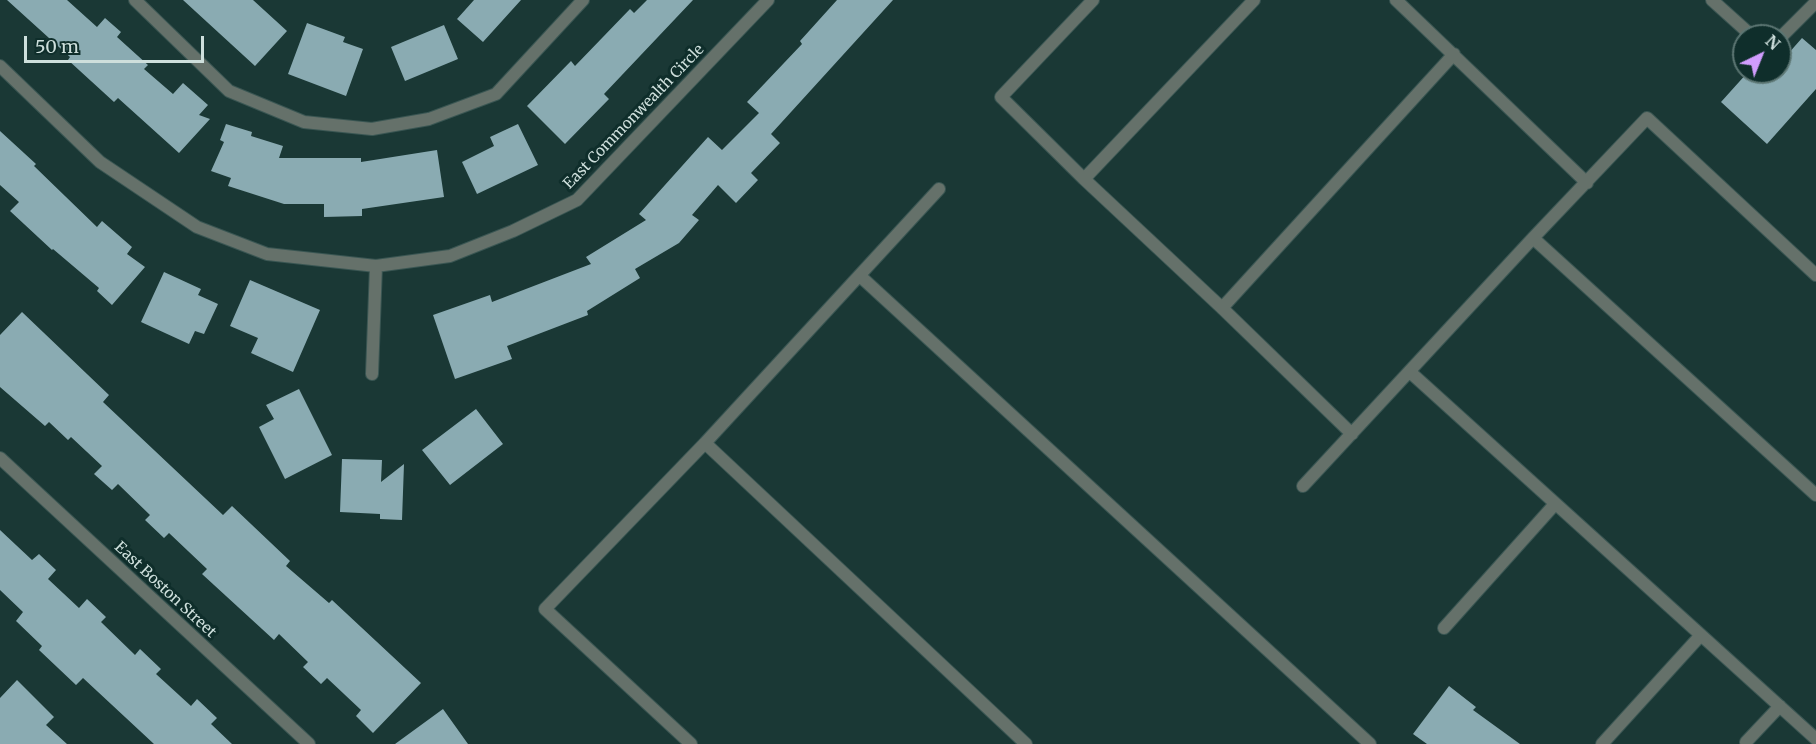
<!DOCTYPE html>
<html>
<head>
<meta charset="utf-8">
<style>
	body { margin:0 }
	#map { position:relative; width:1816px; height:744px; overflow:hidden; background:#1a3835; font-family:Merriweather,serif }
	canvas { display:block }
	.north { position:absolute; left:1732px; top:24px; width:60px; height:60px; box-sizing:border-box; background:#0f2e2b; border:2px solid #5b7572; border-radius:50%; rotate:43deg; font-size:16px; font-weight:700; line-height:24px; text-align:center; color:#cedfdc }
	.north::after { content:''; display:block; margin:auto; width:21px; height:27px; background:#d19dfe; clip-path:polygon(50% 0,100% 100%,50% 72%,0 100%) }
	.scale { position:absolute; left:24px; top:36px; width:180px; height:27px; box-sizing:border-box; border:3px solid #cedfdc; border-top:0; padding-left:8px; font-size:18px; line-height:21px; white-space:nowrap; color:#cedfdc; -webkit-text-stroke:4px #0f2e2b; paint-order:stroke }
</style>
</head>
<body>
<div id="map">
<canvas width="1816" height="744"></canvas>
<div class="north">N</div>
<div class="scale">50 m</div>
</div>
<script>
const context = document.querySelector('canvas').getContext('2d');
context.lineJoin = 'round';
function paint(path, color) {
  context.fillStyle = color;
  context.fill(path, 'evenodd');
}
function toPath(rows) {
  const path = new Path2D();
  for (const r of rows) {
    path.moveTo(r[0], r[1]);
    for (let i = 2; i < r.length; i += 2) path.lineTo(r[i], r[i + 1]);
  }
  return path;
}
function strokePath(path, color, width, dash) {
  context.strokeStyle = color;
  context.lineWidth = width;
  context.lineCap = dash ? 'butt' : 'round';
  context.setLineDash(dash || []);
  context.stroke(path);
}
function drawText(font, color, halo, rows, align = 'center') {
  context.font = font + ' Merriweather,serif';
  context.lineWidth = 6;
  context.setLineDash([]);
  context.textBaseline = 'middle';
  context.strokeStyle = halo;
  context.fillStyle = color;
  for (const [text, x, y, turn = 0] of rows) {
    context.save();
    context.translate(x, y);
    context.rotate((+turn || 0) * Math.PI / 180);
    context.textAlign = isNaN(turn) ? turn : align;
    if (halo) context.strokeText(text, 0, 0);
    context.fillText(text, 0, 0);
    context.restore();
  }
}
paint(toPath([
	[7,0,67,0,97,27,105,18,121,32,117,37,148,65,144,69,173,94,183,83,208,105,199,115,210,119,179,153,118,98,114,102,68,60,70,57],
	[183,0,253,0,287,31,255,66],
	[474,0,521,0,483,42,457,19],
	[647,0,693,0,604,94,609,99,565,144,527,106,571,61,575,66,630,9,634,13],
	[837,0,893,0,771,134,780,143,751,173,758,180,736,203,718,185,692,215,699,220,679,243,635,269,640,278,587,311,588,315,507,346,512,359,455,379,433,315,490,295,492,302,591,264,586,257,646,220,639,214,708,137,722,150,759,113,747,102,802,44,800,41],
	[307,23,345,37,343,42,363,49,346,96,288,74],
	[444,25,458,59,405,81,391,47],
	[1802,38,1816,50,1816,89,1767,144,1721,102,1748,72,1752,72,1763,82,1772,72,1780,72,1780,63],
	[226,124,252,132,251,136,283,146,279,158,361,158,361,162,437,150,444,197,362,209,362,216,324,217,324,204,284,204,228,186,231,178,211,171,224,142,220,140],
	[518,124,538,165,477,194,462,162,494,146,490,137],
	[0,131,36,164,34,166,97,227,102,221,132,247,127,254,145,267,112,305,97,291,99,288,53,249,52,250,10,211,19,202,0,185],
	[164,272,201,289,198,295,218,304,204,334,195,331,189,344,141,322],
	[250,280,320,310,293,372,251,353,258,338,230,326],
	[22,312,109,395,103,402,223,515,232,506,290,561,286,566,329,603,332,600,421,683,373,733,356,716,361,710,327,678,321,684,303,667,308,662,279,634,274,640,202,574,207,569,169,533,164,538,145,520,150,515,118,484,112,490,94,474,102,466,71,437,68,440,49,422,45,426,0,387,0,335],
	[299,389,332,455,285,479,259,427,274,419,266,405],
	[476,409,503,444,450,485,422,450],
	[342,459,382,460,381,482,404,464,402,520,380,519,380,514,340,512],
	[0,530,32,560,39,554,56,570,48,579,79,608,87,599,106,617,101,622,135,655,140,649,161,669,156,674,191,706,197,699,217,718,211,724,232,744,154,744,83,678,76,685,39,650,42,646,16,621,23,612,0,590],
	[17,680,54,717,46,725,67,744,0,744,0,698],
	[1449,686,1476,707,1473,710,1520,744,1427,744,1413,734],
	[443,709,468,744,395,744]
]), '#8aabb2');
const service = toPath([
	[135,0,229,91,304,122,372,129,429,119,496,94,583,0],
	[1093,0,1001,97,1084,179,1222,308,1352,434],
	[1396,0,1587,183],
	[1712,0,1752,36],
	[1780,38,1816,2],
	[1084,179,1254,0],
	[1533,238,1816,495],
	[860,276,1370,744],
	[1222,308,1454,54],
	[1410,372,1816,739],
	[705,443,1026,744],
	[1303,486,1533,238,1647,118,1816,275],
	[1444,628,1555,504],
	[1746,742,1780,706],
	[691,744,545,609,705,443,939,189],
	[1602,744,1701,635]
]);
const minor = toPath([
	[0,66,100,162,197,227,267,254,376,266,450,256,513,231,577,200,768,0],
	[372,374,376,266],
	[0,458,309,744]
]);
strokePath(service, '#3a5653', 14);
strokePath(minor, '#3a5653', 14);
strokePath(service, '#65716a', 12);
strokePath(minor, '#65716a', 12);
drawText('15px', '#cedfdc', '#0f2e2b', [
	["East Commonwealth Circle",634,117,-46],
	["East Boston Street",165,590,43]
]);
</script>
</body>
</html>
